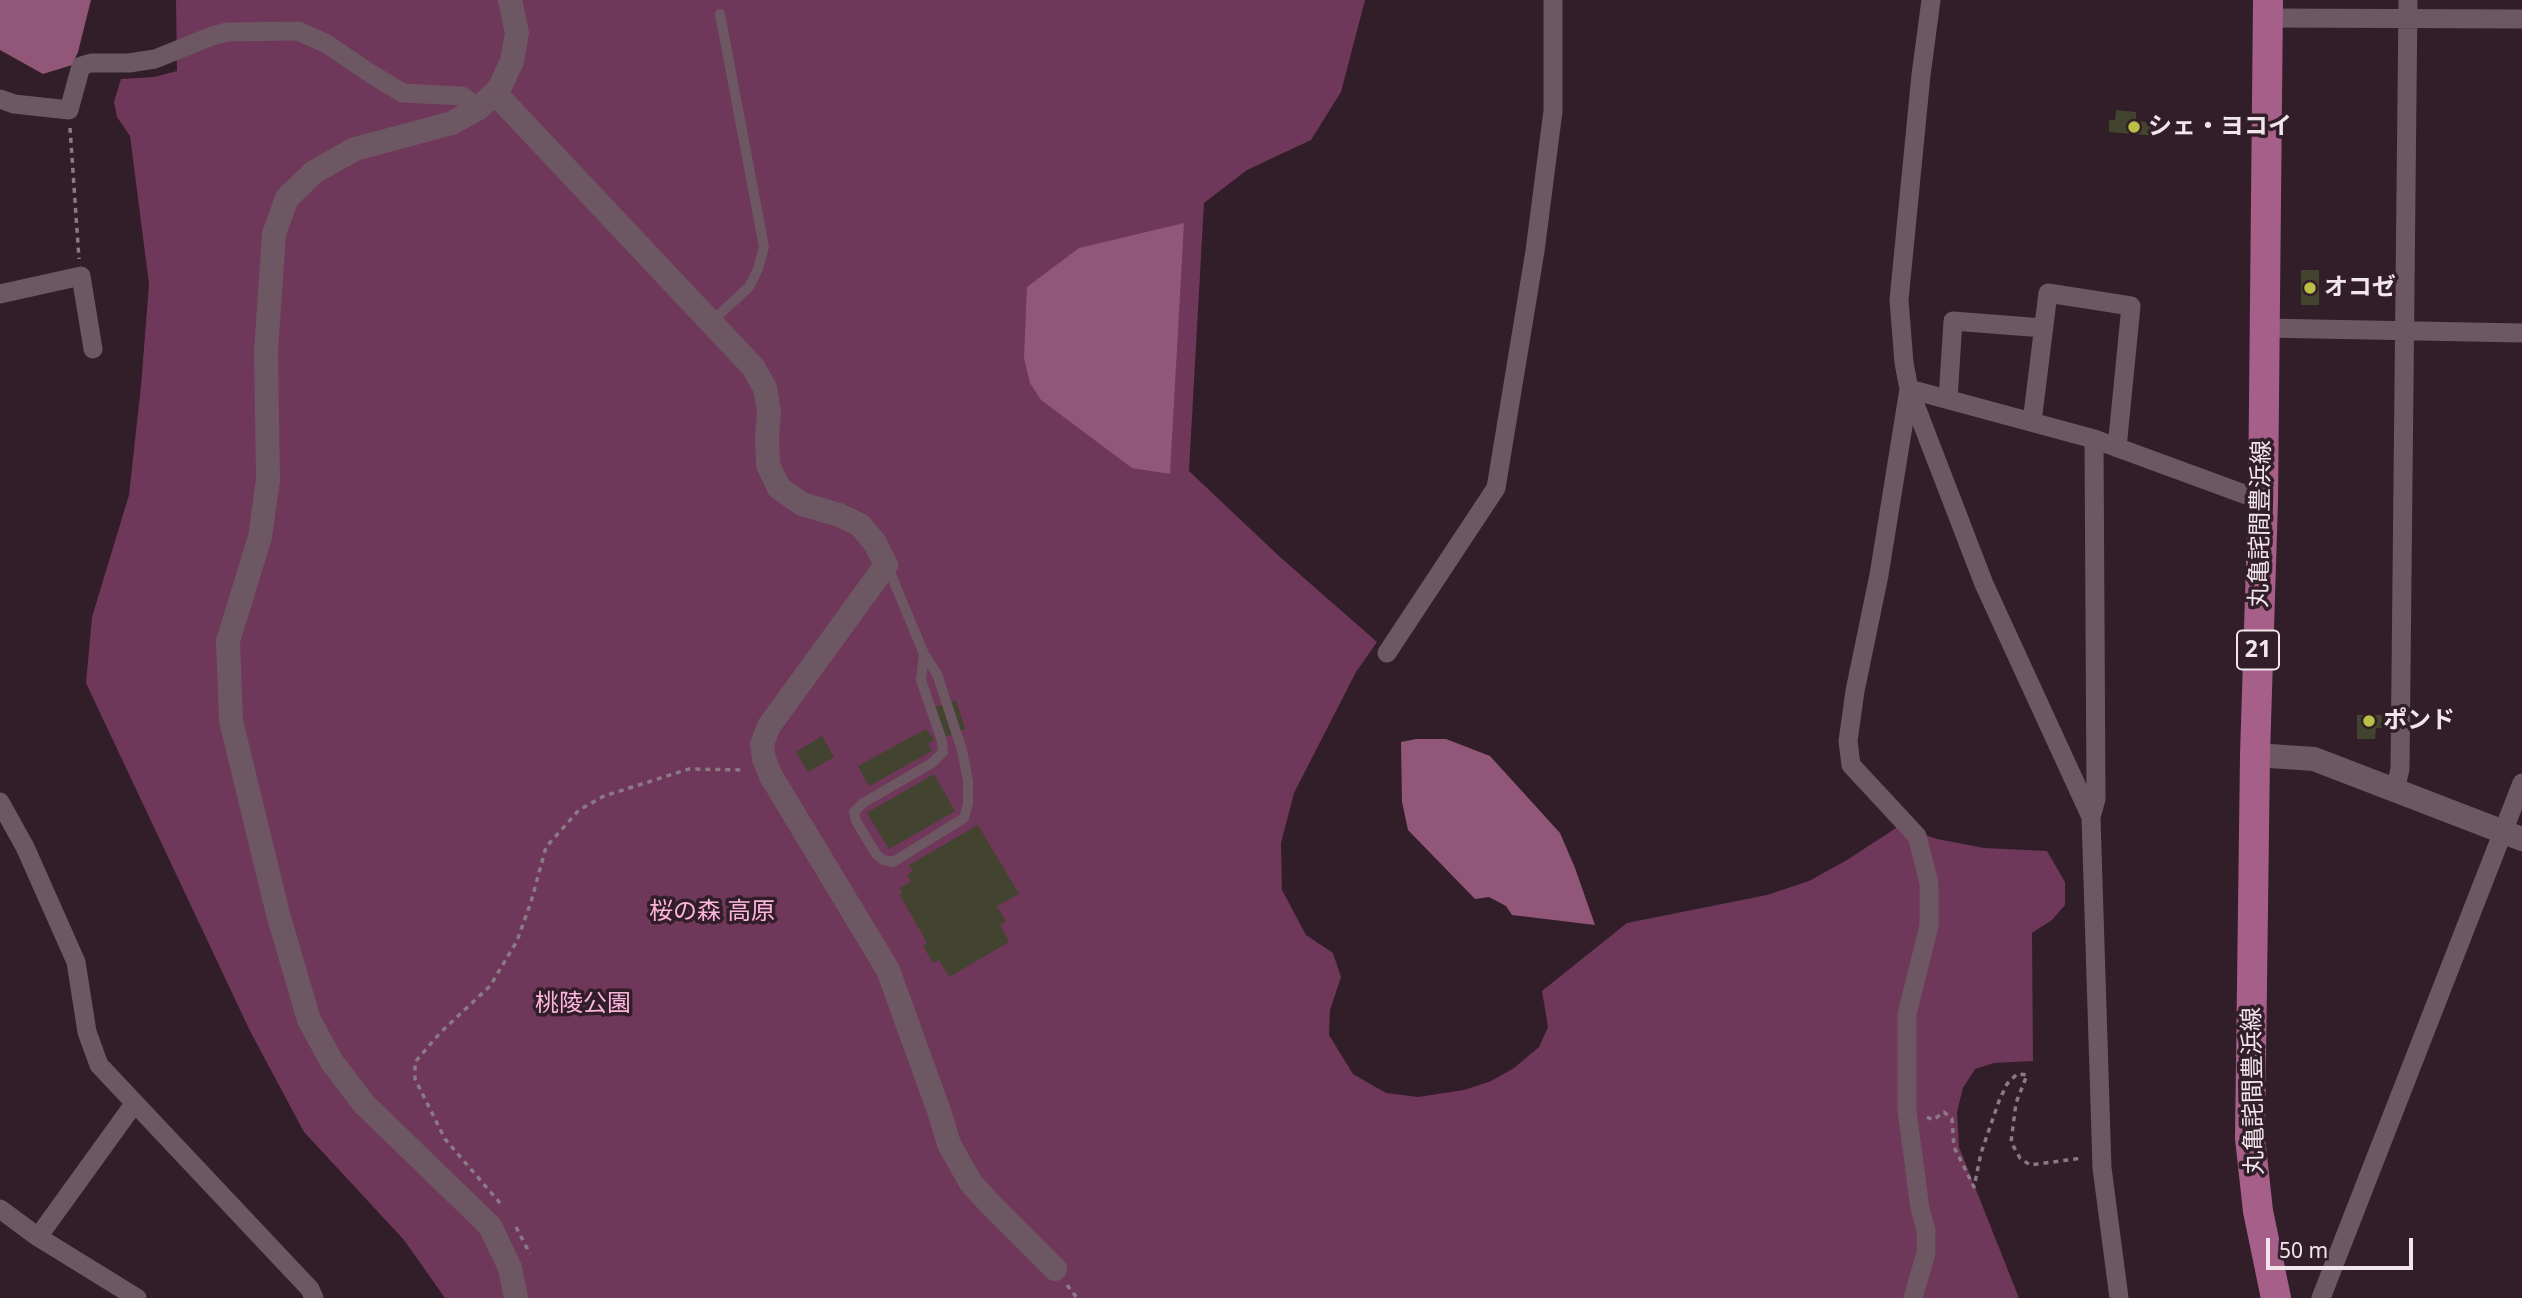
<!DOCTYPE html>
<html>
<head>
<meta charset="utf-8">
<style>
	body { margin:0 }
	#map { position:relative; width:2522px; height:1298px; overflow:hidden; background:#311e29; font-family:"Noto Sans",sans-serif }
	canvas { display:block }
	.scale { position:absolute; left:2266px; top:1238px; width:147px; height:32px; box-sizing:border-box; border:4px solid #f2e5ec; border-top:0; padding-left:9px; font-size:21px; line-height:24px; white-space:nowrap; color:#f2e5ec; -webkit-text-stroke:5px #311e29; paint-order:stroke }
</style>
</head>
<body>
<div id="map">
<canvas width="2522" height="1298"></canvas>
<div class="scale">50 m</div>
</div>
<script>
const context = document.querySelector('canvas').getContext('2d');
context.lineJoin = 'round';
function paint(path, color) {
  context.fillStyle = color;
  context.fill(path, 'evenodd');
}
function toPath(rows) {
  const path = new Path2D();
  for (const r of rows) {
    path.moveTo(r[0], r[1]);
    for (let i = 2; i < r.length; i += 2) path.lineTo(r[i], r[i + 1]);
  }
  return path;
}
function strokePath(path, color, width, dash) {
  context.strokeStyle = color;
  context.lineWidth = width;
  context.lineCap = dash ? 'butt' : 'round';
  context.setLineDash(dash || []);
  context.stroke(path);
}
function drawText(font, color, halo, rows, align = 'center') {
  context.font = font + ' "Noto Sans","Noto Sans JP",sans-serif';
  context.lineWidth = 7;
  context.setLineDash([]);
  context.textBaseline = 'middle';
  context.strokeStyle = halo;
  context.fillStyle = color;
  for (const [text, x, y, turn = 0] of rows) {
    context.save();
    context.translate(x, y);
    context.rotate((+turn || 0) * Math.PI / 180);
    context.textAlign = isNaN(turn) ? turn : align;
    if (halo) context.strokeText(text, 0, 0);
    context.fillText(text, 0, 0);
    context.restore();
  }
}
paint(toPath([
	[176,0,1365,0,1341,92,1311,140,1247,170,1204,203,1189,471,1280,557,1377,642,1356,672,1294,793,1281,843,1282,890,1306,935,1333,953,1341,977,1330,1010,1329,1035,1353,1074,1386,1093,1418,1097,1464,1090,1491,1081,1514,1068,1539,1047,1548,1027,1542,991,1627,923,1767,895,1809,881,1847,860,1899,826,1937,839,1984,848,2047,851,2065,882,2065,905,2052,920,2032,933,2033,1061,1994,1063,1975,1069,1963,1088,1957,1112,1959,1147,2019,1298,445,1298,404,1240,304,1132,250,1031,86,683,92,617,129,495,141,386,149,284,130,136,117,117,114,102,121,79,154,77,177,71]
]), '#6f3759');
paint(toPath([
	[0,0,91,0,78,52,72,65,43,74,0,50],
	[1184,223,1170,474,1132,468,1041,400,1030,383,1024,358,1027,287,1079,248],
	[1416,739,1446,739,1490,756,1560,833,1575,868,1595,925,1512,915,1506,906,1489,897,1475,899,1408,830,1402,802,1401,742]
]), '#925679');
paint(toPath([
	[2116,110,2136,112,2136,121,2158,123,2157,136,2109,132,2109,120,2115,120],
	[2301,270,2319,270,2319,305,2301,305],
	[956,700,965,729,945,737,935,707],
	[2357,715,2382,715,2382,728,2376,728,2375,739,2357,739],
	[926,729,934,740,928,744,932,751,869,786,858,766],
	[822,736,834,757,808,772,796,752],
	[934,774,955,811,889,849,867,813],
	[978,825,1019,894,997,906,1006,921,1000,925,1009,942,949,977,939,960,933,963,923,946,927,943,900,895,902,893,899,888,911,882,907,875,913,871,909,865]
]), '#42442f');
strokePath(toPath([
	[70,128,79,259],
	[1927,1117,1933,1120,1944,1112,1952,1119,1954,1147,1974,1187,1981,1153,1999,1101,2007,1084,2017,1074,2027,1075,2016,1103,2011,1142,2020,1158,2030,1165,2083,1158],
	[500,1203,445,1139,415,1079,415,1062,441,1032,490,986,517,941,531,902,546,847,579,810,604,796,689,769,745,770],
	[516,1227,530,1254],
	[1067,1285,1077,1298]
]), '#8b7a84', 3.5, [5, 5]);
strokePath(toPath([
	[712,321,749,287,758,269,764,247,720,14],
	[887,565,924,654,937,674,962,750,968,781,968,804,964,818,893,862,883,860,876,854,856,821,854,812,863,803,932,763,943,752,942,741,921,680,924,654]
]), '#6d5762', 10);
strokePath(toPath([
	[1931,0,1921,75,1899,300,1904,363,1909,389,1984,584,2091,817,2102,1168,2119,1298],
	[2268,18,2522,19],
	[0,99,14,104,69,110,81,66,91,63,129,63,155,59,212,36,227,32,298,31,327,44,371,74,403,93,462,96,479,108],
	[0,294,81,276,93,349],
	[2265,328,2522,333],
	[1948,399,1953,321,2043,328],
	[2032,422,2048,293,2131,306,2117,448],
	[1387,653,1496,488,1535,251,1553,111,1553,0],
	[2395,791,2400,769,2408,0],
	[0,802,25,847,76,962,87,1032,99,1065,310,1289,314,1298],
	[2091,817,2096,799,2094,439],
	[0,1209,38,1237,137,1298],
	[38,1237,134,1104],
	[1913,1298,1926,1253,1926,1230,1920,1209,1907,1110,1907,1014,1929,926,1929,883,1917,836,1851,765,1848,741,1855,691,1879,575,1909,389,2094,439,2263,501],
	[2321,1298,2522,783]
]), '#6d5762', 19);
strokePath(toPath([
	[510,0,517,33,512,61,499,89,479,108,452,123,355,149,314,172,287,198,274,234,266,351,268,480,260,537,228,641,231,721,278,914,309,1020,332,1062,364,1104,490,1226,510,1268,516,1298],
	[495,93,753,367,765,388,769,412,767,438,768,465,779,488,802,504,839,515,860,525,875,543,886,565,769,726,762,744,764,759,771,776,888,970,939,1111,949,1144,959,1162,971,1183,990,1204,1055,1269],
	[2255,755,2314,759,2522,839]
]), '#6d5762', 24);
strokePath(toPath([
	[2268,0,2263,501,2255,755,2250,1138,2258,1211,2276,1298]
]), '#a55f89', 30);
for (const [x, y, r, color] of [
	[2134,127,7,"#bac045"],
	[2310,288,7,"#bac045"],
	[2369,721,7,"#bac045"]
]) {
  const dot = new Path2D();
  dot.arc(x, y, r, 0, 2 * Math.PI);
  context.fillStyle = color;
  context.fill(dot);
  strokePath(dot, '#311e29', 2.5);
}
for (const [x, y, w] of [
	[2258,650,42]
]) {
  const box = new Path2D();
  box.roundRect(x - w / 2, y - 19.5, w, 39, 5);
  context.fillStyle = '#311e29';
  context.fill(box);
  strokePath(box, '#f2e5ec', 2);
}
drawText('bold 23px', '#f2e5ec', null, [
	["21",2258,650]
]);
drawText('bold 24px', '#f2e5ec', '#311e29', [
	["シェ・ヨコイ",2148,127],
	["オコゼ",2324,288],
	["ポンド",2383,721]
], 'left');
drawText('24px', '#f2e5ec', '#311e29', [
	["丸亀詫間豊浜線",2261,524,-89],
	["丸亀詫間豊浜線",2254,1091,-91]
]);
drawText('24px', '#fdb5dd', '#311e29', [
	["桜の森 高原",712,912],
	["桃陵公園",583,1004]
]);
</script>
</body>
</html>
